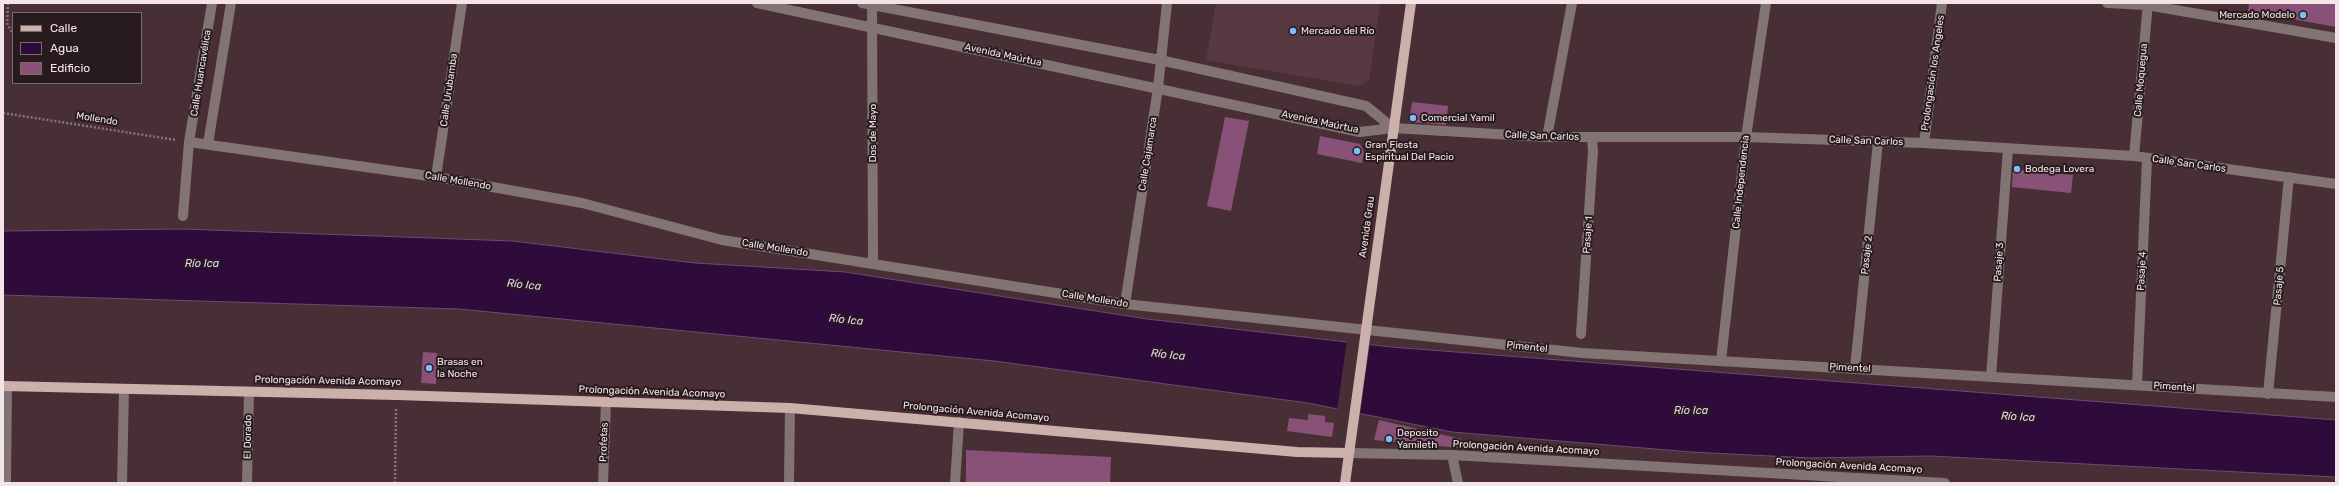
<!DOCTYPE html>
<html>
<head>
<meta charset="utf-8">
<style>
	body { margin:0 }
	#map { position:relative; width:2339px; height:486px; overflow:hidden; background:#482f35; font-family:Rubik,sans-serif }
	canvas { display:block }
	.frame { position:absolute; inset:0; border:4px solid #f5e4e7; pointer-events:none }
	.legend { position:absolute; left:12px; top:12px; width:130px; height:72px; box-sizing:border-box; background:#271b1d; border:1px solid #796b6e; margin:0; padding:5px 7px; list-style:none; font-size:12px; color:#f5e4e7 }
	.legend li { display:flex; align-items:center; gap:8px; height:20px }
	.legend b { width:20px; border:1px solid #796b6e }
</style>
</head>
<body>
<div id="map">
<canvas width="2339" height="486"></canvas>
<div class="frame"></div>
<ul class="legend">
<li><b style="height:5px;background:#cbb0ac"></b>Calle</li>
<li><b style="height:11px;background:#2f0b3c"></b>Agua</li>
<li><b style="height:11px;background:#8a5178"></b>Edificio</li>
</ul>
</div>
<script>
const context = document.querySelector('canvas').getContext('2d');
context.lineJoin = 'round';
function paint(path, color) {
  context.fillStyle = color;
  context.fill(path, 'evenodd');
}
function toPath(rows) {
  const path = new Path2D();
  for (const r of rows) {
    path.moveTo(r[0], r[1]);
    for (let i = 2; i < r.length; i += 2) path.lineTo(r[i], r[i + 1]);
  }
  return path;
}
function strokePath(path, color, width, dash) {
  context.strokeStyle = color;
  context.lineWidth = width;
  context.lineCap = dash ? 'butt' : 'round';
  context.setLineDash(dash || []);
  context.stroke(path);
}
function drawText(font, color, halo, rows, align = 'center') {
  context.font = font + ' Rubik,sans-serif';
  context.lineWidth = 4;
  context.setLineDash([]);
  context.textBaseline = 'middle';
  context.strokeStyle = halo;
  context.fillStyle = color;
  for (const [text, x, y, turn = 0] of rows) {
    context.save();
    context.translate(x, y);
    context.rotate((+turn || 0) * Math.PI / 180);
    context.textAlign = isNaN(turn) ? turn : align;
    if (halo) context.strokeText(text, 0, 0);
    context.fillText(text, 0, 0);
    context.restore();
  }
}
paint(toPath([
	[1216,3,1380,3,1369,80,1359,86,1206,60]
]), '#593941');
const water = toPath([
	[183,229,513,241,695,263,845,272,1147,319,1391,347,2336,420,2336,477,1931,456,1810,458,1691,452,1452,432,1308,403,994,361,459,309,3,295,3,231,183,229]
]);
paint(water, '#2f0b3c');
strokePath(water, '#6a4c6f', 1);
paint(toPath([
	[1347,340,1370,343,1360,415,1337,411]
]), '#482f35');
paint(toPath([
	[2249,3,2336,3,2336,27,2248,11],
	[1412,102,1448,106,1446,125,1409,122],
	[1225,117,1249,121,1231,211,1207,206],
	[1320,136,1360,144,1364,152,1362,163,1317,154],
	[2013,169,2073,175,2071,193,2012,187],
	[423,352,437,353,436,384,421,383],
	[1308,414,1325,416,1325,422,1334,423,1332,437,1287,431,1289,418,1308,420],
	[1379,420,1461,439,1460,448,1374,440],
	[966,450,1111,457,1110,483,966,483]
]), '#8a5178');
strokePath(toPath([
	[8,3,7,23,13,34],
	[3,113,176,140],
	[395,483,396,409]
]), '#897378', 2.5, [2, 2]);
strokePath(toPath([
	[757,3,1360,132,1393,128,1547,137,1746,137,1924,143,2134,156,2336,184],
	[862,3,1160,60,1366,106,1393,128],
	[872,3,873,263],
	[2107,3,2147,5,2336,38],
	[1547,137,1572,3],
	[189,142,436,177,582,203,722,240,1125,304,1582,353,2336,397],
	[1924,143,1942,3],
	[208,144,231,3],
	[2134,156,2148,3],
	[436,177,462,3],
	[183,216,189,142,212,3],
	[1125,304,1158,88,1167,3],
	[1581,334,1593,151,1592,137],
	[1721,361,1746,137,1766,3],
	[1855,368,1878,142],
	[1991,377,2008,148],
	[2137,384,2147,159],
	[2268,394,2289,177],
	[1349,453,1452,455,1945,483],
	[1452,455,1458,483],
	[6,483,7,386],
	[122,483,124,389],
	[247,483,249,392],
	[603,483,606,402],
	[789,483,790,408],
	[955,483,959,422]
]), '#827472', 10);
strokePath(toPath([
	[3,386,397,395,790,408,1297,452,1349,453],
	[1345,483,1411,3]
]), '#cbb0ac', 10);
for (const [x, y, r, color] of [
	[2303,15,4,"#79bff8"],
	[1293,31,4,"#79bff8"],
	[1413,118,4,"#79bff8"],
	[1357,151,4,"#79bff8"],
	[2017,169,4,"#79bff8"],
	[429,368,4,"#79bff8"],
	[1389,439,4,"#79bff8"]
]) {
  const dot = new Path2D();
  dot.arc(x, y, r, 0, 2 * Math.PI);
  context.fillStyle = color;
  context.fill(dot);
  strokePath(dot, '#271b1d', 1.5);
}
drawText('10px', '#f5e4e7', '#271b1d', [
	["Mercado Modelo",2295,15,"right"],
	["Mercado del Río",1301,31],
	["Comercial Yamil",1421,118],
	["Gran Fiesta",1365,145],
	["Espiritual Del Pacio",1365,157],
	["Bodega Lovera",2025,169],
	["Brasas en",437,362],
	["la Noche",437,374],
	["Deposito",1397,433],
	["Yamileth",1397,445]
], 'left');
drawText('10px', '#f5e4e7', '#271b1d', [
	["Avenida Maúrtua",1003,55,12],
	["Calle Huancavélica",201,73,-81],
	["Prolongación los Angeles",1933,73,-82],
	["Calle Moquegua",2141,80,-85],
	["Calle Urubamba",449,90,-82],
	["Mollendo",97,119,9],
	["Avenida Maúrtua",1320,122,12],
	["Dos de Mayo",873,133,-90],
	["Calle San Carlos",1542,136,2],
	["Calle San Carlos",1866,141,2],
	["Calle Cajamarca",1148,154,-81],
	["Calle San Carlos",2189,164,8],
	["Calle Mollendo",458,181,10],
	["Calle Independencia",1741,182,-84],
	["Avenida Grau",1367,227,-82],
	["Pasaje 1",1588,235,-86],
	["Calle Mollendo",775,248,9],
	["Pasaje 2",1867,255,-84],
	["Pasaje 3",1999,262,-86],
	["Pasaje 4",2142,271,-87],
	["Pasaje 5",2279,286,-85],
	["Calle Mollendo",1095,299,9],
	["Pimentel",1527,347,6],
	["Pimentel",1850,368,3],
	["Prolongación Avenida Acomayo",328,381,1],
	["Pimentel",2174,387,4],
	["Prolongación Avenida Acomayo",652,392,2],
	["Prolongación Avenida Acomayo",976,412,5],
	["El Dorado",248,437,-89],
	["Profetas",604,442,-88],
	["Prolongación Avenida Acomayo",1526,448,3],
	["Prolongación Avenida Acomayo",1849,466,3]
]);
drawText('italic 11px', '#edcbfb', '#271b1d', [
	["Río Ica",202,264],
	["Río Ica",524,285,6],
	["Río Ica",846,320,6],
	["Río Ica",1168,355,6],
	["Río Ica",1691,411],
	["Río Ica",2018,417,3]
]);
</script>
</body>
</html>
